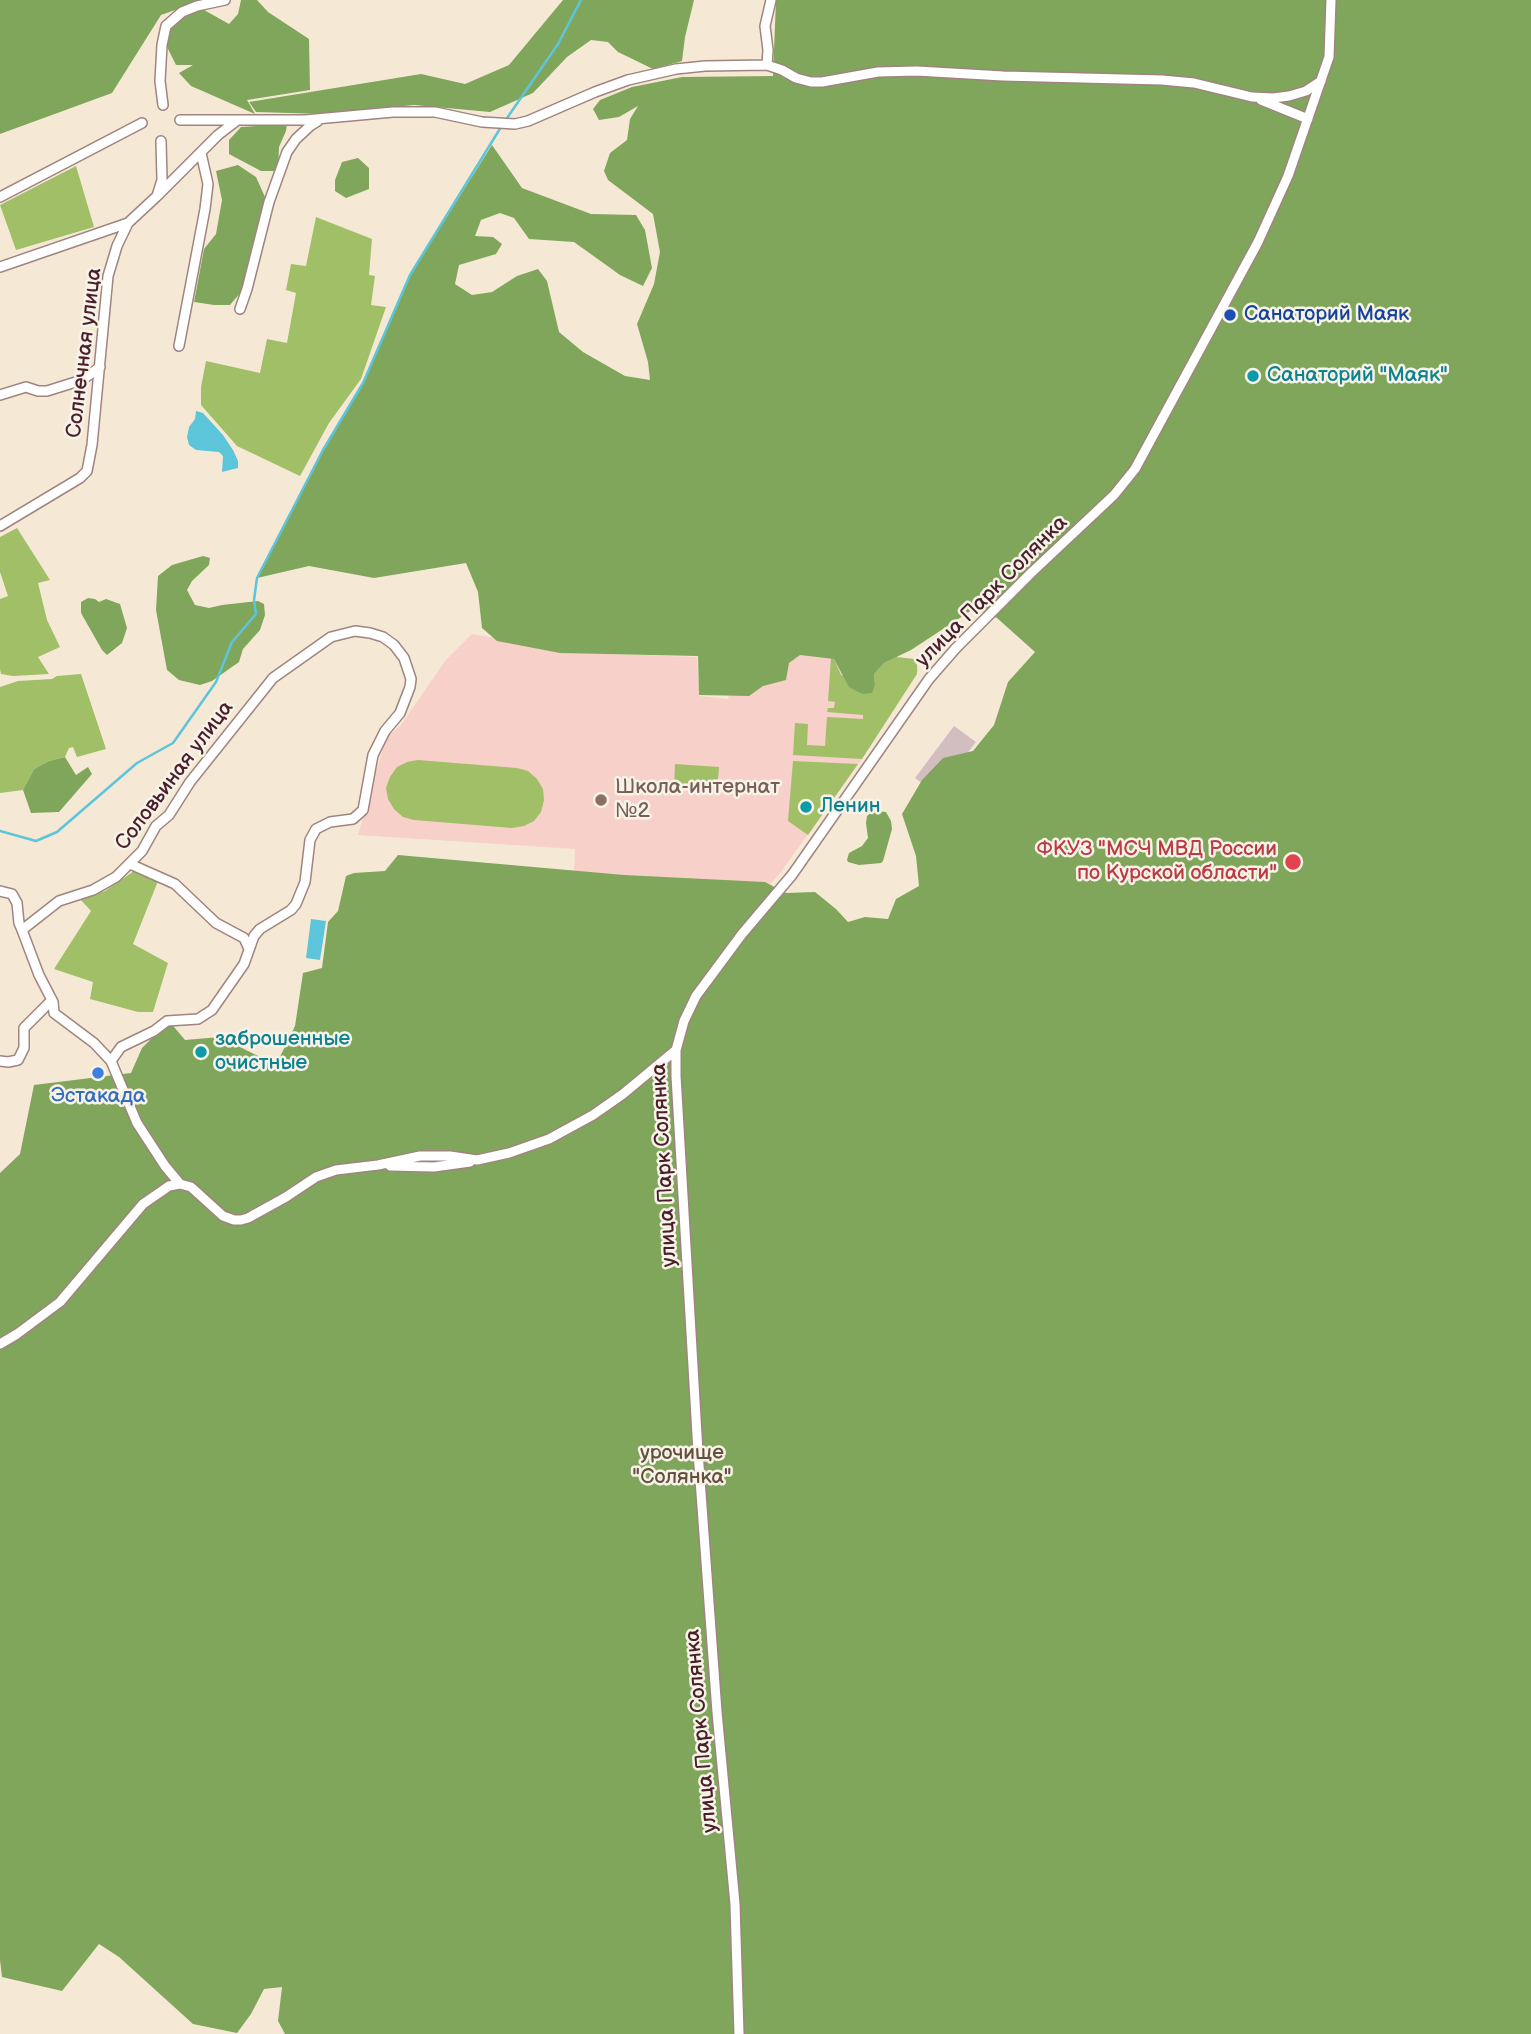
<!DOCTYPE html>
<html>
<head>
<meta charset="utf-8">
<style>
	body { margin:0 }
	canvas { display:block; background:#f5e9d5 }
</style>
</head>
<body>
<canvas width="1531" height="2034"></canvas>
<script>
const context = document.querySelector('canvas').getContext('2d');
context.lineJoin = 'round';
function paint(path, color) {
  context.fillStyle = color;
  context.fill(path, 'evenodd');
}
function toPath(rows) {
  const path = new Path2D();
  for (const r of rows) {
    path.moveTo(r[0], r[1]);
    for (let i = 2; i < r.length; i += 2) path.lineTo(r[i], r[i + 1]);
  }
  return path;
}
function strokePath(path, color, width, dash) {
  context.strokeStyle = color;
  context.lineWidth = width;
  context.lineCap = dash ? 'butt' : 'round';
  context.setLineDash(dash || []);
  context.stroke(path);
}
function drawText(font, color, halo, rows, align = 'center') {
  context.font = font + ' "Balsamiq Sans",sans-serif';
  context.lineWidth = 5;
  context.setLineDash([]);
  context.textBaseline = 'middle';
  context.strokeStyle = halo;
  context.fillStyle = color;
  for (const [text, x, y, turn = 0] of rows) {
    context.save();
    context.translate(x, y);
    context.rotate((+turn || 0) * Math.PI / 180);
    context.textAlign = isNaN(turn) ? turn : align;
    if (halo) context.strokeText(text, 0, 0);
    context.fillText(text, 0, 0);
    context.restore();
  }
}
paint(toPath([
	[472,634,579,653,697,657,699,696,728,699,741,654,798,645,914,659,917,665,918,671,860,762,780,873,757,899,574,879,575,849,358,835,386,738,401,725,445,661]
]), '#f7d0c9');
paint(toPath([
	[954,726,976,742,948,778,933,791,915,778]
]), '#d2bec1');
paint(toPath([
	[76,166,94,227,16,250,0,205],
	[316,217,372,239,369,275,375,276,371,305,386,307,361,379,329,423,300,476,237,446,201,405,201,387,206,361,260,373,267,339,287,343,296,293,286,290,291,264,306,266],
	[17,528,50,580,38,583,47,620,60,647,38,657,49,674,13,676,1,674,0,669,0,599,8,596,0,572,0,537],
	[896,657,914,659,917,665,917,674,862,759,793,755,795,723,808,724,807,745,825,746,827,717,863,719,863,715,827,712,828,708,834,708,835,702,828,701,831,658,834,659,841,675,875,685,874,674,884,663],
	[81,674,106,749,77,757,73,747,69,748,65,757,49,761,34,769,23,790,0,793,0,687,18,681,52,679,57,676],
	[418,760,517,768,528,771,537,779,543,789,544,800,541,812,534,821,524,826,512,828,414,820,403,817,394,809,388,799,386,788,390,777,397,767,407,762],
	[793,761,858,764,808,835,788,821],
	[675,764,719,767,717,791,674,788],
	[134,871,158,881,133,944,168,963,153,1012,138,1012,90,999,93,982,54,969,91,911,80,899,105,891]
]), '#a0bf67');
paint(toPath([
	[0,0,204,0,161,15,112,93,0,134],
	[241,0,257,0,268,12,309,39,310,90,247,100,255,114,191,86,179,73,193,65,176,65,165,43,165,33,182,12,197,6,229,24,238,14],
	[563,0,694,0,685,37,682,61,653,69,618,52,608,42,591,40,567,57,533,93,490,112,414,105,323,114,256,112,249,102,421,74,465,84,509,65],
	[776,0,1531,0,1531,2034,285,2034,278,2021,282,1987,264,1989,251,2014,237,2033,193,2024,119,1957,99,1944,62,1991,2,1977,0,1960,0,1173,20,1154,34,1085,131,1073,142,1048,169,1021,185,1040,220,1037,276,1065,295,1026,303,973,322,968,328,922,338,911,346,876,354,873,385,871,398,855,624,875,765,882,786,893,815,892,836,909,848,922,865,917,888,919,896,899,919,886,916,856,902,814,922,780,943,758,973,751,994,725,1008,682,1035,652,997,618,975,608,911,650,884,663,874,674,875,685,872,693,862,694,849,687,834,659,800,655,789,663,786,680,763,686,749,696,699,695,698,656,560,653,497,641,482,628,478,592,466,563,374,578,309,566,257,578,323,450,363,383,410,275,492,145,522,188,591,214,636,215,645,230,652,268,643,286,620,275,574,242,529,239,514,218,500,213,481,220,475,236,493,237,502,244,496,254,459,265,455,284,472,295,492,292,517,276,538,269,547,281,559,332,583,352,625,376,650,380,648,362,637,324,654,284,660,252,653,214,608,180,604,171,610,153,627,140,630,119,638,106,619,117,599,120,593,109,600,100,632,87,682,77,773,76],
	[287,124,286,131,279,147,278,171,261,171,229,154,229,140,241,127],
	[358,158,369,168,369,189,346,198,335,191,335,180,342,162],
	[238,165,256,177,265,197,242,291,230,305,214,305,194,302,204,249,216,234,222,200,216,171],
	[203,556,210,558,209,565,192,581,187,590,195,605,209,608,222,605,258,601,264,604,265,615,260,630,243,649,239,662,212,681,200,685,179,680,167,670,156,610,158,576,172,565],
	[88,598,95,599,99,602,106,599,120,604,127,628,122,643,107,655,102,650,81,613,81,602],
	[65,757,76,775,88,767,92,774,59,812,31,813,23,790,34,769,49,761],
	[873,811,886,812,891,821,892,829,883,861,881,863,859,865,848,862,847,860,849,853,862,846,868,838,866,823,867,816]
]), '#80a65c');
paint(toPath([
	[196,411,203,413,223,435,233,450,238,461,238,468,222,472,223,456,219,452,196,450,189,445,187,437,189,427,195,419],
	[311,919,326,921,320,960,306,958]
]), '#5dc5da');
strokePath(toPath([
	[505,121,558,44,581,0],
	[0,831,36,841,57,832,137,763,173,743,216,682,232,642,256,614,254,600,257,578,323,450,363,383,410,275,501,127]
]), '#5dc5da', 2.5);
const street = toPath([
	[767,65,768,50,765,26,771,0],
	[1261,100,1308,119],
	[163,105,160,81,162,45,166,26,182,12,197,6,225,0],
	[180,120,305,120,393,112,435,112,482,122,515,124,528,121,595,92,628,80,676,69,705,66,767,65,782,70,796,78,811,82,822,82,878,72,917,71,1003,76,1162,80,1194,83,1252,97,1273,98,1289,96,1306,91,1321,81],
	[157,196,162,180,161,141],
	[0,197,142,123],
	[0,267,128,223],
	[240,309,247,289,269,202,287,152,296,139,310,126,318,121],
	[179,346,205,209,208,184,201,153],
	[0,395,26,387,38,391,47,391,82,380,100,367],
	[0,526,80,478,87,471,92,445,108,276,117,246,128,223,156,197,218,135,235,122],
	[130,864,175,884,216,923,244,938,249,949],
	[0,891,12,894,17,903,19,923,22,930,59,901,93,890,116,877,142,851,156,826,169,815,190,782,273,678,331,637,355,631,370,633,383,637,394,645,404,658,411,679,410,687,400,713,385,731,373,755,363,810,353,819,330,822,316,829,310,840,305,882,296,904,291,910,260,929,254,936,244,964,212,1010,198,1019,167,1021,154,1031,121,1047,111,1061],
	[22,930,39,975,53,1002,54,1013,94,1043,111,1061,137,1123,165,1166,180,1184],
	[0,1061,8,1062,18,1060,24,1048,24,1028,52,1000],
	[390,1166,434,1167,470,1162],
	[0,1344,17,1334,60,1302,143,1204,169,1186,180,1184,191,1187,223,1216,234,1220,241,1220,248,1218,286,1197,316,1177,336,1170,378,1165,420,1156,450,1156,477,1160,509,1153,549,1139,593,1115,623,1094,676,1050],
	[739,2034,735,1904,717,1712,698,1452,676,1076,676,1050,684,1021,696,996,742,934,792,875,929,679,956,648,1031,573,1114,495,1135,469,1258,242,1288,176,1329,57,1331,0]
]);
strokePath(street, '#a08480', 12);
strokePath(street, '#fff', 9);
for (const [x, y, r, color] of [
	[1230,315,7,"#1a4fb4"],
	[1253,376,7,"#0f9aa8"],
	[601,800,7,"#8d6e63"],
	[806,807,7,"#0f9aa8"],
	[1293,862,9,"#e0444e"],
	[201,1052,7,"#0f9aa8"],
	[98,1073,7,"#3f7fe0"]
]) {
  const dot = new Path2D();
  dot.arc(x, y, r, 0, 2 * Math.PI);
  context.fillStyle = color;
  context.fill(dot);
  strokePath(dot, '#f7f3e8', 2.5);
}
drawText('21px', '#164399', '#f7f3e8', [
	["Санаторий Маяк",1244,315]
], 'left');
drawText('21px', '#4a1f2b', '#f7f3e8', [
	["Солнечная улица",85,353,-83],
	["улица Парк Солянка",992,592,-45],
	["Соловьиная улица",175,776,-53],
	["улица Парк Солянка",665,1165,-93],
	["улица Парк Солянка",702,1731,-95]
]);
drawText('21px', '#0d838f', '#f7f3e8', [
	["Санаторий \"Маяк\"",1267,376],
	["Ленин",820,807],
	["заброшенные",215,1040],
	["очистные",215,1064]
], 'left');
drawText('21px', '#785e54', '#f7f3e8', [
	["Школа-интернат",615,788],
	["№2",615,812]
], 'left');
drawText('21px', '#be3a42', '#f7f3e8', [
	["ФКУЗ \"МСЧ МВД России",1277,850],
	["по Курской области\"",1277,874]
], 'right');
drawText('21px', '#366cbe', '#f7f3e8', [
	["Эстакада",98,1097]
]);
drawText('21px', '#644f3d', '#f7f3e8', [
	["урочище",682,1454],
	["\"Солянка\"",682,1478]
]);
</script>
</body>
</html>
